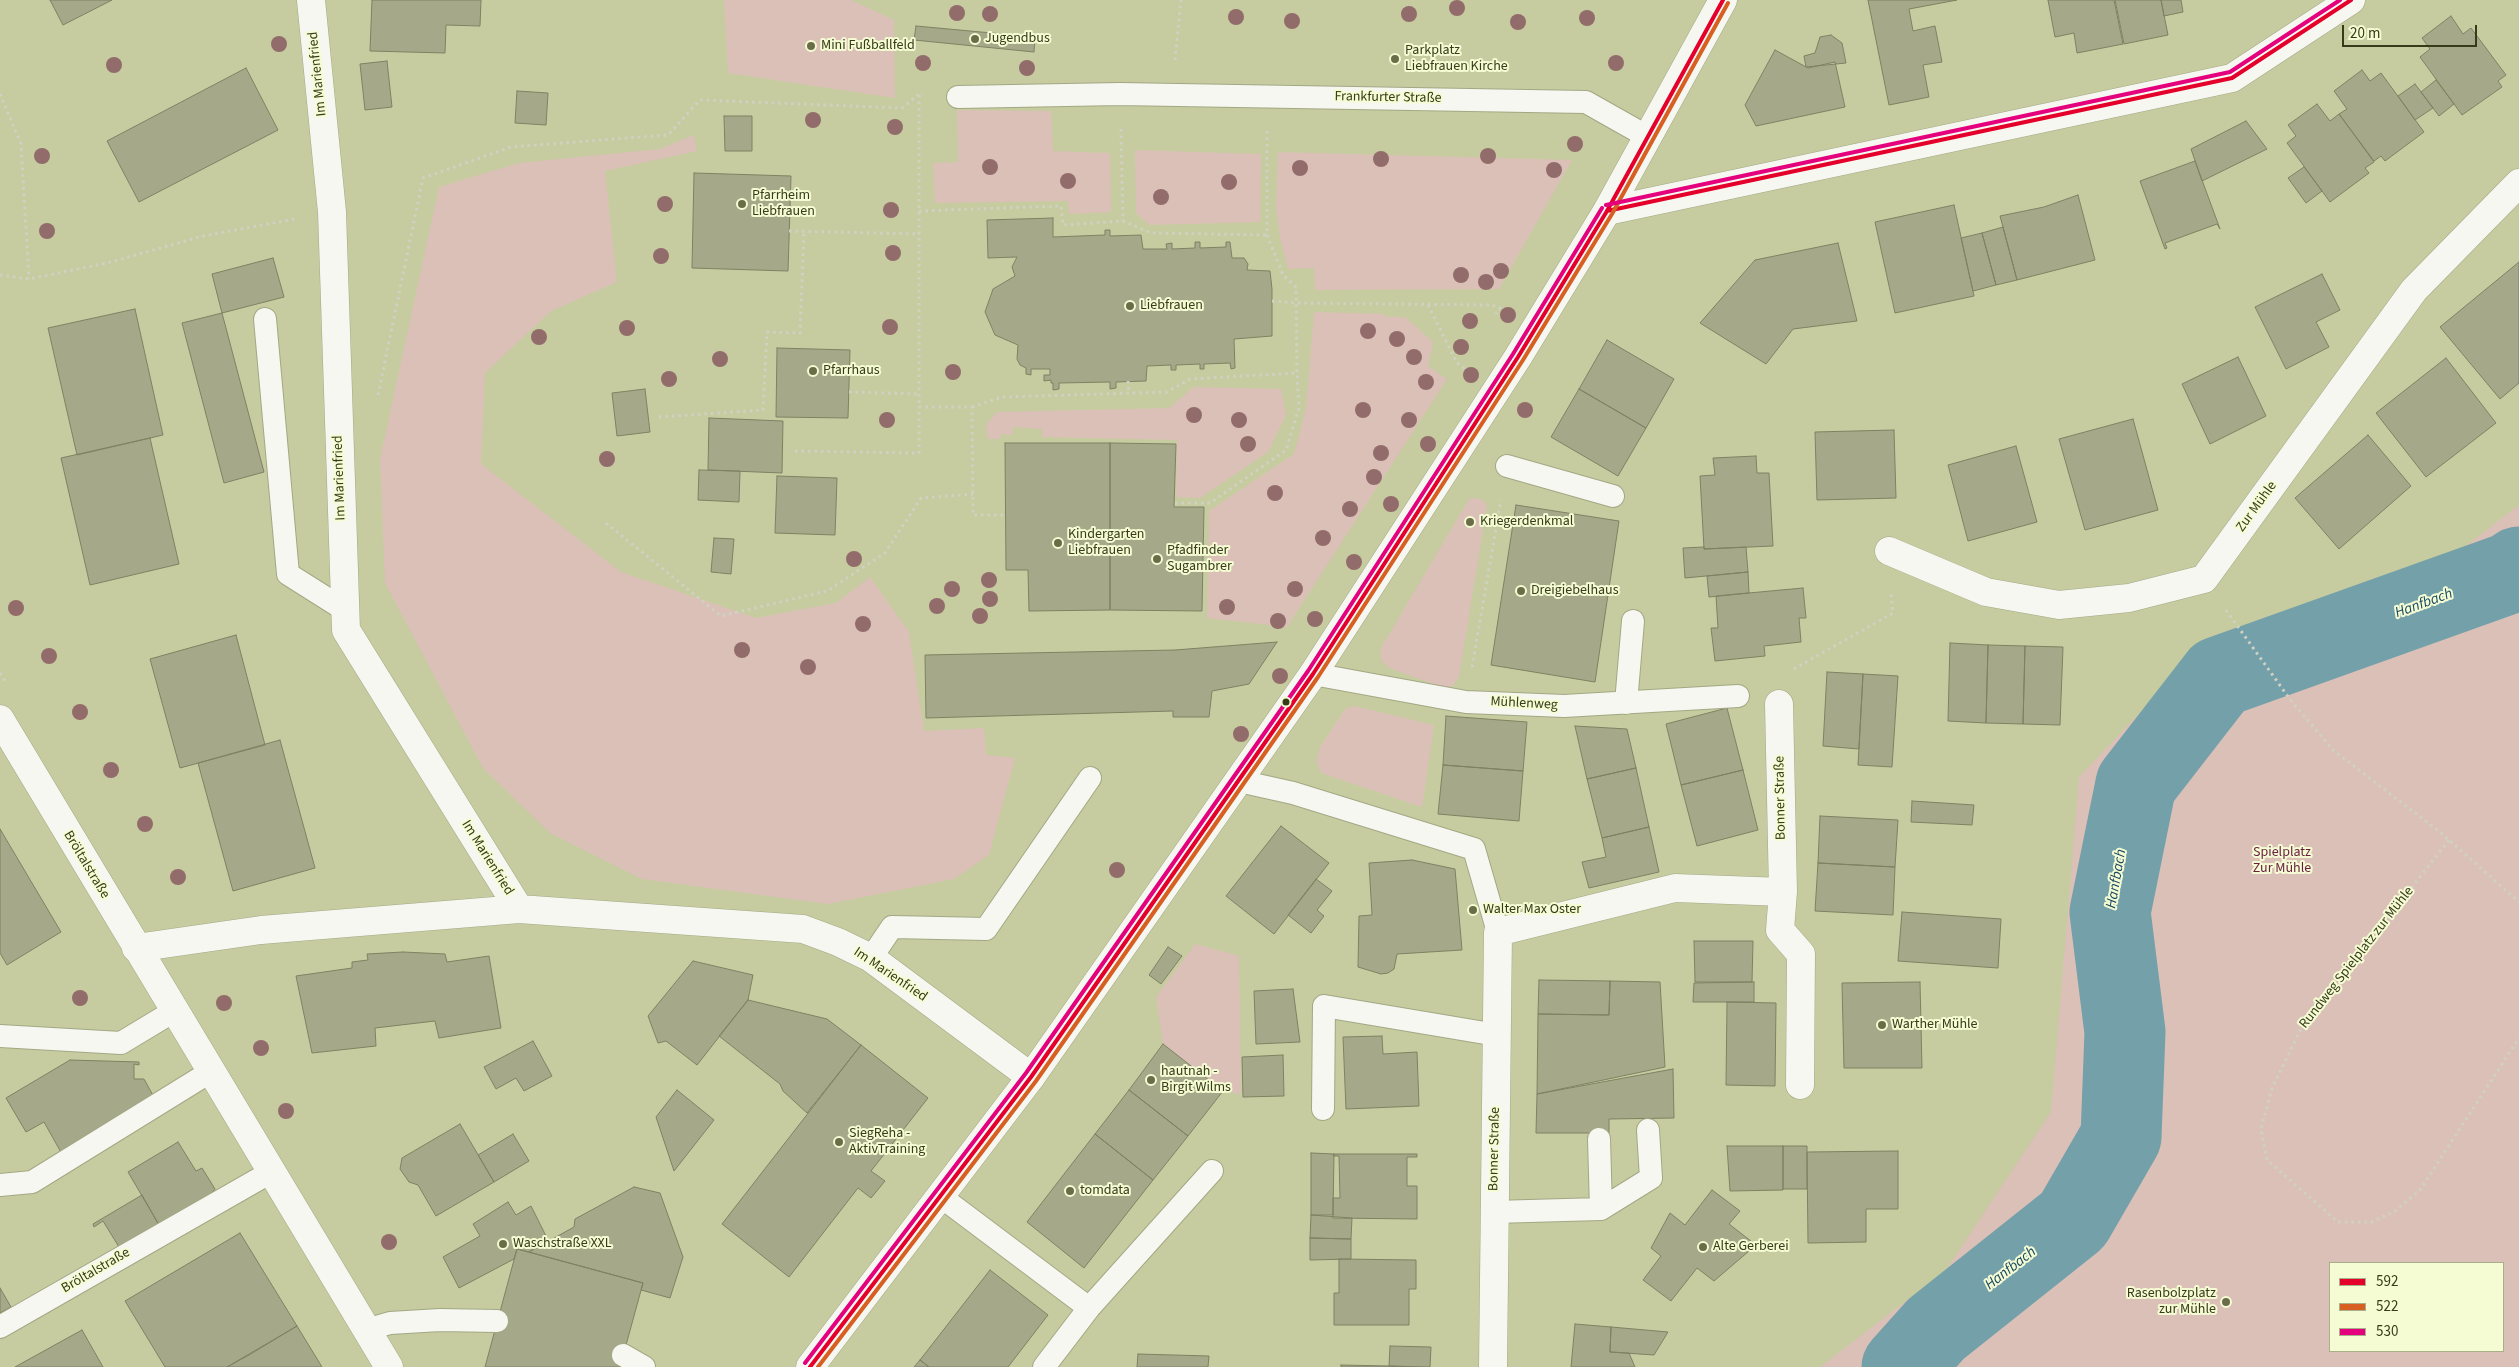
<!DOCTYPE html>
<html>
<head>
<meta charset="utf-8">
<style>
	body { margin:0 }
	#map { position:relative; width:2519px; height:1367px; overflow:hidden; background:#c6cc9f; font-family:"Source Sans 3",sans-serif }
	canvas { display:block }
	.legend { position:absolute; left:2329px; top:1262px; width:175px; height:90px; box-sizing:border-box; background:#f5fcd4; border:1px solid #a9af89; margin:0; padding:6px 9px; list-style:none; font-size:15px; color:#373b19 }
	.legend li { display:flex; align-items:center; gap:10px; height:25px }
	.legend b { width:25px; border:1px solid #a9af89 }
	.scale { position:absolute; left:2342px; top:25px; width:135px; height:22px; box-sizing:border-box; border:2px solid #373b19; border-top:0; padding-left:6px; font-size:15px; line-height:18px; white-space:nowrap; color:#373b19; -webkit-text-stroke:4px #f5fcd4; paint-order:stroke }
</style>
</head>
<body>
<div id="map">
<canvas width="2519" height="1367"></canvas>
<ul class="legend">
<li><b style="height:6px;background:#e4002b"></b>592</li>
<li><b style="height:6px;background:#d65f21"></b>522</li>
<li><b style="height:6px;background:#e5007d"></b>530</li>
</ul>
<div class="scale">20 m</div>
</div>
<script>
const context = document.querySelector('canvas').getContext('2d');
context.lineJoin = 'round';
function paint(path, color) {
  context.fillStyle = color;
  context.fill(path, 'evenodd');
}
function toPath(rows) {
  const path = new Path2D();
  for (const r of rows) {
    path.moveTo(r[0], r[1]);
    for (let i = 2; i < r.length; i += 2) path.lineTo(r[i], r[i + 1]);
  }
  return path;
}
function strokePath(path, color, width, dash) {
  context.strokeStyle = color;
  context.lineWidth = width;
  context.lineCap = dash ? 'butt' : 'round';
  context.setLineDash(dash || []);
  context.stroke(path);
}
function drawText(font, color, halo, rows, align = 'center') {
  context.font = font + ' "Source Sans 3",sans-serif';
  context.lineWidth = 4;
  context.setLineDash([]);
  context.textBaseline = 'middle';
  context.strokeStyle = halo;
  context.fillStyle = color;
  for (const [text, x, y, turn = 0] of rows) {
    context.save();
    context.translate(x, y);
    context.rotate((+turn || 0) * Math.PI / 180);
    context.textAlign = isNaN(turn) ? turn : align;
    if (halo) context.strokeText(text, 0, 0);
    context.fillText(text, 0, 0);
    context.restore();
  }
}
paint(toPath([
	[724,0,851,0,894,20,895,98,728,73],
	[957,110,1051,111,1053,151,1110,153,1111,212,1069,214,1068,201,935,203,933,163,958,162],
	[694,135,697,151,605,171,617,282,551,311,485,373,481,464,621,572,756,618,836,603,870,577,909,632,924,731,984,728,986,755,1015,758,989,855,954,879,828,904,642,879,550,833,483,768,385,583,380,459,439,187,519,163,660,149],
	[1135,150,1261,154,1260,222,1149,225,1136,213],
	[1278,152,1572,160,1499,289,1315,290,1314,268,1288,269,1280,238,1276,207],
	[1314,312,1385,314,1385,317,1405,317,1433,342,1428,366,1447,379,1287,627,1207,618,1209,511,1294,454,1306,408],
	[1194,387,1281,389,1286,415,1268,452,1200,498,1176,497,1177,440,1042,437,1042,429,1013,427,1013,435,1002,434,1000,439,988,439,986,425,997,412,1169,408],
	[1474,498,1483,500,1487,505,1459,677,1452,687,1444,688,1389,668,1381,660,1381,648,1469,499],
	[2519,505,2519,1367,1820,1367,1946,1270,2051,1112,2079,777,2198,651,2319,600,2446,561],
	[2503,1263,2503,1351,2330,1351,2330,1263],
	[1354,706,1434,725,1422,807,1321,773,1316,761,1320,747,1345,709],
	[1195,944,1239,956,1241,1094,1223,1091,1163,1044,1156,997]
]), '#dbc0b7');
strokePath(toPath([
	[1902,1367,1936,1329,2073,1220,2121,1137,2125,1032,2110,912,2136,784,2219,677,2510,573,2519,567]
]), '#74a0aa', 81);
const building = toPath([
	[50,0,112,0,63,25,50,0],
	[372,0,481,0,480,26,446,25,445,53,370,51,372,0],
	[1868,0,1957,0,1909,9,1913,31,1935,26,1942,62,1923,65,1929,97,1889,105,1868,0],
	[2048,0,2114,0,2123,44,2077,53,2074,33,2055,37,2048,0],
	[2115,0,2161,0,2168,35,2124,44,2115,0],
	[2161,0,2181,0,2183,12,2164,16,2161,0],
	[2451,16,2463,34,2471,28,2506,75,2498,81,2502,87,2462,115,2420,57,2430,49,2422,38,2451,16],
	[916,26,1035,37,1034,52,914,40,916,26],
	[1831,35,1842,43,1846,63,1806,67,1804,56,1815,53,1820,37,1831,35],
	[1775,50,1808,68,1835,62,1845,107,1756,126,1745,105,1775,50],
	[387,61,392,107,365,110,360,64,387,61],
	[246,68,278,130,139,202,107,141,246,68],
	[2362,70,2370,81,2381,73,2424,132,2385,161,2381,156,2374,161,2339,114,2347,109,2334,91,2362,70],
	[2436,80,2454,104,2439,116,2421,92,2436,80],
	[2415,84,2433,108,2415,120,2398,96,2415,84],
	[517,91,548,93,546,125,515,123,517,91],
	[2317,104,2330,121,2339,114,2374,162,2365,168,2369,173,2330,202,2287,143,2296,136,2288,125,2317,104],
	[724,116,752,116,752,151,725,151,724,116],
	[2246,121,2267,149,2202,181,2191,149,2246,121],
	[2195,161,2220,229,2217,224,2165,243,2167,248,2165,249,2140,181,2195,161],
	[2304,167,2322,191,2306,203,2288,178,2304,167],
	[694,173,791,176,788,271,692,268,694,173],
	[2078,195,2095,260,2017,280,2000,216,2044,207,2078,195],
	[1954,205,1974,296,1895,313,1875,222,1954,205],
	[1053,218,1053,237,1105,235,1105,230,1110,230,1110,236,1141,235,1143,249,1167,249,1166,244,1172,243,1172,249,1195,248,1195,242,1200,242,1200,248,1226,247,1226,242,1230,242,1232,258,1244,258,1248,264,1247,270,1270,271,1272,289,1272,336,1234,339,1235,368,1231,369,1230,363,1204,364,1204,369,1200,369,1200,364,1176,365,1176,370,1171,370,1171,365,1147,366,1146,381,1116,382,1116,388,1110,389,1110,382,1059,383,1059,389,1053,390,1053,383,1051,383,1051,380,1044,381,1044,375,1050,375,1050,369,1031,369,1031,375,1026,374,1026,368,1020,365,1017,359,1018,345,995,335,985,312,993,289,1015,276,1012,267,1017,257,988,258,987,220,1053,218],
	[2003,227,2017,280,1996,285,1982,233,2003,227],
	[1982,233,1996,285,1973,291,1961,238,1982,233],
	[1838,243,1857,321,1793,329,1766,364,1700,323,1755,260,1838,243],
	[273,258,284,297,222,313,212,274,273,258],
	[2519,262,2519,383,2500,399,2440,327,2519,262],
	[2322,274,2340,310,2316,322,2329,347,2286,369,2255,307,2322,274],
	[135,309,163,435,77,455,48,328,135,309],
	[222,313,264,472,224,483,182,323,222,313],
	[1607,340,1674,379,1646,428,1579,389,1607,340],
	[777,348,850,350,848,418,776,417,777,348],
	[2238,357,2266,416,2210,444,2182,384,2238,357],
	[2446,358,2496,423,2426,477,2376,413,2446,358],
	[645,389,650,432,617,436,612,393,645,389],
	[1579,389,1646,428,1618,476,1551,437,1579,389],
	[709,418,783,421,782,473,708,470,709,418],
	[2133,419,2158,510,2085,530,2059,439,2133,419],
	[1894,430,1896,498,1817,500,1815,432,1894,430],
	[2368,435,2411,486,2339,549,2295,498,2368,435],
	[150,438,179,564,90,585,61,458,150,438],
	[1005,443,1110,443,1110,610,1029,611,1028,570,1006,570,1005,443],
	[1110,443,1176,444,1174,507,1204,507,1202,611,1110,610,1110,443],
	[2016,446,2037,522,1968,541,1948,465,2016,446],
	[1756,456,1757,473,1769,473,1773,546,1704,549,1700,476,1715,475,1713,458,1756,456],
	[699,470,740,471,739,502,698,500,699,470],
	[777,476,837,478,835,535,775,533,777,476],
	[1516,505,1619,521,1595,682,1491,665,1516,505],
	[714,538,734,539,731,574,711,572,714,538],
	[1704,547,1704,549,1746,547,1748,572,1685,578,1683,548,1704,547],
	[1748,572,1749,593,1709,597,1707,576,1748,572],
	[1803,588,1806,618,1799,618,1801,642,1764,646,1765,656,1715,661,1711,628,1718,628,1716,596,1803,588],
	[236,635,265,745,180,768,150,659,236,635],
	[1277,642,1249,684,1212,691,1209,717,1173,717,1173,711,926,718,925,655,1175,650,1277,642],
	[1950,643,1988,645,1986,723,1948,721,1950,643],
	[1988,645,2025,646,2023,724,1986,723,1988,645],
	[2025,646,2063,647,2060,725,2023,724,2025,646],
	[1827,672,1863,674,1859,749,1823,746,1827,672],
	[1863,674,1898,676,1892,767,1858,765,1863,674],
	[1727,708,1743,770,1681,785,1666,724,1727,708],
	[1446,716,1527,722,1523,771,1443,765,1446,716],
	[1575,726,1627,729,1636,768,1587,779,1575,726],
	[280,740,315,868,233,891,198,763,280,740],
	[1443,765,1523,771,1519,821,1438,814,1443,765],
	[1636,768,1649,827,1602,838,1587,779,1636,768],
	[1743,770,1758,830,1697,846,1681,785,1743,770],
	[1912,801,1974,805,1972,825,1911,822,1912,801],
	[1820,816,1898,820,1895,867,1818,863,1820,816],
	[1281,826,1329,863,1274,934,1226,896,1281,826],
	[1649,827,1659,872,1589,888,1582,862,1606,857,1602,838,1649,827],
	[0,829,61,932,7,965,0,953,0,829],
	[1412,860,1455,869,1462,950,1397,954,1394,969,1388,973,1381,974,1358,967,1359,916,1372,915,1369,863,1412,860],
	[1818,863,1895,867,1893,915,1815,911,1818,863],
	[1316,879,1332,891,1317,910,1324,916,1311,933,1288,915,1316,879],
	[1902,912,2001,919,1998,968,1898,961,1902,912],
	[1694,941,1753,941,1752,982,1695,982,1694,941],
	[1168,947,1182,956,1161,984,1149,975,1168,947],
	[403,952,445,954,447,962,489,956,501,1028,439,1038,435,1021,375,1028,376,1046,312,1053,296,976,352,968,352,962,368,960,367,954,403,952],
	[693,961,753,975,748,1000,697,1065,666,1041,658,1043,648,1016,693,961],
	[1539,980,1610,981,1609,1015,1538,1014,1539,980],
	[1610,981,1660,982,1665,1067,1537,1094,1538,1014,1609,1015,1610,981],
	[1754,982,1754,1002,1693,1002,1694,983,1754,982],
	[1920,982,1922,1068,1844,1068,1842,983,1920,982],
	[1293,989,1300,1042,1256,1044,1254,991,1293,989],
	[748,1000,827,1019,861,1045,807,1113,783,1091,780,1084,719,1036,748,1000],
	[1727,1002,1776,1003,1775,1086,1726,1085,1727,1002],
	[1382,1036,1383,1054,1417,1052,1419,1106,1346,1109,1343,1037,1382,1036],
	[533,1041,552,1076,524,1091,516,1078,496,1089,484,1067,533,1041],
	[1163,1044,1223,1091,1188,1136,1129,1090,1163,1044],
	[861,1045,928,1098,871,1171,885,1181,871,1198,858,1188,789,1277,722,1224,861,1045],
	[1283,1055,1284,1096,1243,1097,1242,1057,1283,1055],
	[70,1060,139,1062,139,1065,134,1064,134,1079,144,1079,155,1099,62,1154,44,1122,26,1132,6,1098,70,1060],
	[1673,1069,1674,1118,1609,1119,1609,1133,1536,1133,1537,1094,1673,1069],
	[677,1090,714,1120,674,1171,656,1117,677,1090],
	[1129,1090,1188,1136,1153,1180,1095,1134,1129,1090],
	[460,1124,494,1182,436,1216,418,1185,409,1182,400,1169,402,1158,460,1124],
	[513,1134,529,1161,494,1182,478,1155,513,1134],
	[1095,1134,1153,1180,1084,1268,1027,1222,1095,1134],
	[178,1142,196,1171,202,1168,215,1189,210,1195,159,1225,128,1172,178,1142],
	[1727,1146,1783,1146,1783,1190,1730,1191,1727,1146],
	[1783,1146,1807,1146,1807,1189,1783,1189,1783,1146],
	[1898,1151,1898,1209,1866,1209,1866,1242,1808,1243,1807,1152,1898,1151],
	[1311,1153,1334,1154,1333,1215,1311,1215,1311,1153],
	[1334,1154,1417,1154,1417,1157,1407,1157,1407,1186,1417,1186,1417,1219,1333,1218,1333,1198,1340,1198,1339,1156,1333,1156,1334,1154],
	[634,1187,660,1193,683,1257,670,1298,641,1290,643,1283,529,1252,574,1227,575,1219,634,1187],
	[1712,1190,1740,1211,1729,1224,1756,1245,1714,1281,1697,1268,1671,1301,1643,1280,1661,1256,1651,1248,1670,1213,1685,1225,1712,1190],
	[142,1195,159,1225,119,1247,103,1221,94,1227,93,1224,142,1195],
	[508,1202,516,1215,531,1206,548,1240,529,1252,517,1249,514,1259,459,1288,443,1257,480,1236,473,1224,508,1202],
	[1311,1215,1352,1218,1351,1239,1310,1238,1311,1215],
	[240,1233,297,1326,227,1367,165,1367,125,1301,240,1233],
	[1310,1238,1351,1239,1351,1259,1310,1260,1310,1238],
	[517,1249,643,1283,620,1367,485,1367,517,1249],
	[1339,1259,1416,1260,1416,1289,1409,1289,1409,1325,1334,1325,1334,1293,1339,1293,1339,1259],
	[990,1270,1048,1315,1008,1367,929,1367,920,1360,990,1270],
	[0,1288,11,1307,0,1313,0,1288],
	[1575,1324,1611,1327,1610,1352,1629,1353,1635,1367,1571,1367,1575,1324],
	[297,1326,322,1367,227,1367,249,1355,297,1326],
	[1611,1327,1668,1332,1654,1355,1610,1352,1611,1327],
	[82,1330,103,1367,15,1367,82,1330],
	[1390,1346,1431,1347,1430,1367,1389,1366,1390,1346],
	[1138,1354,1209,1356,1208,1367,1137,1367,1138,1354],
	[920,1360,929,1367,914,1367,920,1360],
	[1341,1365,1389,1366,1413,1367,1341,1367,1341,1365]
]);
paint(building, '#a5a98a');
strokePath(building, '#7e8262', 1);
const lane = toPath([
	[958,97,1120,94,1586,102,1648,137],
	[265,319,288,574,345,610],
	[1507,466,1613,496],
	[1313,674,1466,702,1564,706,1738,696],
	[1626,703,1633,621],
	[1239,781,1293,793,1474,849,1498,932],
	[871,958,892,927,986,929,1090,778],
	[0,1036,121,1043,174,1011],
	[1323,1109,1324,1006,1497,1035],
	[1599,1139,1601,1209],
	[0,1185,32,1182,210,1072],
	[940,1196,1089,1308,1044,1367],
	[1494,1212,1601,1209,1651,1178,1648,1130],
	[1089,1308,1212,1171],
	[0,1327,271,1172],
	[366,1330,390,1323,440,1320,497,1321],
	[623,1355,644,1367]
]);
const street = toPath([
	[311,0,332,212,346,630,519,909,803,929,838,942,871,958,1031,1077],
	[1607,211,2232,78,2351,0],
	[1889,551,1986,592,2059,605,2129,598,2204,579,2414,290,2519,183],
	[1783,892,1780,930,1801,954,1800,1085],
	[136,948,261,930,519,909],
	[1493,1367,1498,932,1675,888,1783,892,1779,704]
]);
const secondary = toPath([
	[0,719,389,1367],
	[810,1367,1031,1077,1313,674,1518,357,1607,211,1723,0]
]);
strokePath(lane, '#a3a884', 24);
strokePath(street, '#a3a884', 29);
strokePath(secondary, '#a3a884', 29);
strokePath(toPath([
	[1175,60,1181,0],
	[0,94,21,144,29,279],
	[919,95,919,407,972,407,973,515,1005,515],
	[1121,129,1123,221],
	[919,211,1061,206,1063,225,1123,221,1151,233,1267,235],
	[789,231,920,234],
	[0,275,29,279,107,263,203,236,295,219],
	[1272,301,1296,303,1492,305,1500,308,1496,314],
	[1428,305,1457,363,1464,368,1465,365],
	[1128,381,1129,393],
	[849,392,920,394],
	[378,395,423,178,511,147,668,135,700,100,902,108,919,94,923,94],
	[972,407,1002,397,1167,392,1190,379,1297,373,1296,287,1283,275,1267,235,1267,131],
	[659,417,763,410,767,332,800,333,804,232],
	[795,451,919,453,919,407],
	[1175,503,1210,503,1286,450,1299,408,1297,373],
	[606,523,721,616,827,591,885,553,921,498,973,494],
	[2226,610,2289,698,2333,750,2440,832,2519,902],
	[1472,667,1501,500],
	[1794,669,1893,613,1891,593],
	[0,673,5,681],
	[2449,840,2302,1027,2272,1088,2261,1129,2267,1160,2338,1222,2372,1222,2395,1211,2420,1190,2519,1038]
]), '#cfd2c3', 3, [2.5, 4]);
strokePath(lane, '#f6f7f1', 22);
strokePath(street, '#f6f7f1', 28);
strokePath(secondary, '#f6f7f1', 28);
strokePath(toPath([
	[1607,211,2232,78,2351,0],
	[810,1367,1031,1077,1313,674,1518,357,1607,211,1723,0]
]), '#e4002b', 4);
strokePath(toPath([
	[818,1367,1036,1081,1318,677,1523,360,1612,214,1728,3]
]), '#d65f21', 4);
strokePath(toPath([
	[1606,205,2230,72,2340,0],
	[805,1363,1026,1073,1308,671,1513,354,1602,208]
]), '#e5007d', 4);
context.fillStyle = '#926b6b';
for (const [x, y] of [
	[1457,8],
	[957,13],
	[990,14],
	[1409,14],
	[1236,17],
	[1587,18],
	[1292,21],
	[1518,22],
	[279,44],
	[923,63],
	[1616,63],
	[114,65],
	[1027,68],
	[813,120],
	[895,127],
	[1575,144],
	[42,156],
	[1488,156],
	[1381,159],
	[990,167],
	[1300,168],
	[1554,170],
	[1068,181],
	[1229,182],
	[1161,197],
	[665,204],
	[891,210],
	[47,231],
	[893,253],
	[661,256],
	[1501,271],
	[1461,275],
	[1486,282],
	[1508,315],
	[1470,321],
	[890,327],
	[627,328],
	[1368,331],
	[539,337],
	[1397,339],
	[1461,347],
	[1414,357],
	[720,359],
	[953,372],
	[1471,375],
	[669,379],
	[1426,382],
	[1363,410],
	[1525,410],
	[1194,415],
	[887,420],
	[1239,420],
	[1409,420],
	[1248,444],
	[1428,444],
	[1381,453],
	[607,459],
	[1374,477],
	[1275,493],
	[1391,504],
	[1350,509],
	[1323,538],
	[854,559],
	[1354,562],
	[989,580],
	[952,589],
	[1295,589],
	[990,599],
	[937,606],
	[1227,607],
	[16,608],
	[980,616],
	[1315,619],
	[1278,621],
	[863,624],
	[742,650],
	[49,656],
	[808,667],
	[1280,676],
	[80,712],
	[1241,734],
	[111,770],
	[145,824],
	[1117,870],
	[178,877],
	[80,998],
	[224,1003],
	[261,1048],
	[286,1111],
	[389,1242]
]) {
  context.beginPath();
  context.arc(x, y, 8, 0, 2 * Math.PI);
  context.fill();
}
for (const [x, y, r, color] of [
	[975,39,5,"#696e48"],
	[811,46,5,"#696e48"],
	[1395,59,5,"#696e48"],
	[742,204,5,"#696e48"],
	[1130,306,5,"#696e48"],
	[813,371,5,"#696e48"],
	[1470,522,5,"#696e48"],
	[1058,543,5,"#696e48"],
	[1157,559,5,"#696e48"],
	[1521,591,5,"#696e48"],
	[1286,702,4.5,"#373b19"],
	[1473,910,5,"#696e48"],
	[1882,1025,5,"#696e48"],
	[1151,1080,5,"#696e48"],
	[839,1142,5,"#696e48"],
	[1070,1191,5,"#696e48"],
	[503,1244,5,"#696e48"],
	[1703,1247,5,"#696e48"],
	[2226,1302,5,"#696e48"]
]) {
  const dot = new Path2D();
  dot.arc(x, y, r, 0, 2 * Math.PI);
  context.fillStyle = color;
  context.fill(dot);
  strokePath(dot, '#f5fcd4', 2);
}
drawText('14px', '#373b19', '#f5fcd4', [
	["Jugendbus",985,39],
	["Mini Fußballfeld",821,46],
	["Parkplatz",1405,51],
	["Liebfrauen Kirche",1405,67],
	["Pfarrheim",752,196],
	["Liebfrauen",752,212],
	["Liebfrauen",1140,306],
	["Pfarrhaus",823,371],
	["Kriegerdenkmal",1480,522],
	["Kindergarten",1068,535],
	["Liebfrauen",1068,551],
	["Pfadfinder",1167,551],
	["Sugambrer",1167,567],
	["Dreigiebelhaus",1531,591],
	["Walter Max Oster",1483,910],
	["Warther Mühle",1892,1025],
	["hautnah -",1161,1072],
	["Birgit Wilms",1161,1088],
	["SiegReha -",849,1134],
	["AktivTraining",849,1150],
	["tomdata",1080,1191],
	["Waschstraße XXL",513,1244],
	["Alte Gerberei",1713,1247],
	["Rasenbolzplatz",2216,1294,"right"],
	["zur Mühle",2216,1310,"right"]
], 'left');
drawText('14px', '#373b19', '#f5fcd4', [
	["Im Marienfried",318,74,-96],
	["Frankfurter Straße",1388,98,1],
	["Im Marienfried",340,478,-92],
	["Zur Mühle",2257,507,-54],
	["Mühlenweg",1524,704,3],
	["Bonner Straße",1781,798,-91],
	["Im Marienfried",487,858,58],
	["Bröltalstraße",86,865,59],
	["Rundweg Spielplatz zur Mühle",2357,958,-52],
	["Im Marienfried",890,975,34],
	["Bonner Straße",1495,1149,-89],
	["Bröltalstraße",96,1271,-30]
]);
drawText('14px', '#671c40', '#f5fcd4', [
	["Spielplatz",2282,853],
	["Zur Mühle",2282,869]
]);
drawText('italic 15px', '#184862', '#f5fcd4', [
	["Hanfbach",2424,604,-20],
	["Hanfbach",2117,879,-80],
	["Hanfbach",2011,1269,-38]
]);
</script>
</body>
</html>
